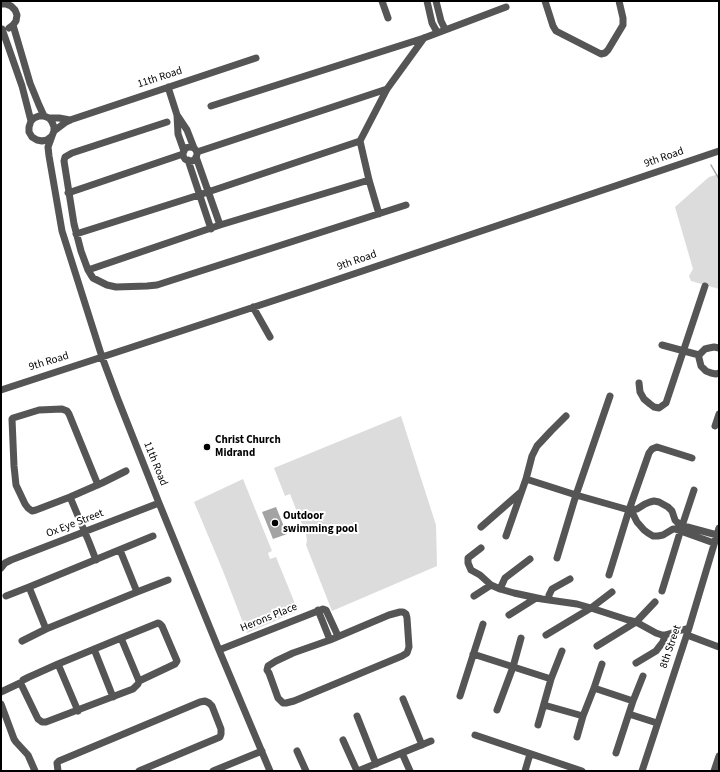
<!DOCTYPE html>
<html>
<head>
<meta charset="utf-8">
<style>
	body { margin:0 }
	#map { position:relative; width:720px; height:772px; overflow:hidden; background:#fff; font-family:"Source Sans 3",sans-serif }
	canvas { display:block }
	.frame { position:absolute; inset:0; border:2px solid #000; pointer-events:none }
</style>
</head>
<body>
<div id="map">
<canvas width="720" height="772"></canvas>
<div class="frame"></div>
</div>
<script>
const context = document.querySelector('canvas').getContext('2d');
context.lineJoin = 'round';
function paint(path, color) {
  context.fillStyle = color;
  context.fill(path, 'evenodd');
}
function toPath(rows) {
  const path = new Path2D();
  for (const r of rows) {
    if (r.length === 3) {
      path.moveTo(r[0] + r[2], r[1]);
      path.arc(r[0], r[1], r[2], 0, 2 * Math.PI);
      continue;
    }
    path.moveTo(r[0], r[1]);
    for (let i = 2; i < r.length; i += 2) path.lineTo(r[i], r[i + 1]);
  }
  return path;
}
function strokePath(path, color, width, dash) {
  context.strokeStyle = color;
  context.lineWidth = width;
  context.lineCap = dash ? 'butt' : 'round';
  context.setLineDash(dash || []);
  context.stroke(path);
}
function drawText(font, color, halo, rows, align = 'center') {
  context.font = font + ' "Source Sans 3",sans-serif';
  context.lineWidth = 4;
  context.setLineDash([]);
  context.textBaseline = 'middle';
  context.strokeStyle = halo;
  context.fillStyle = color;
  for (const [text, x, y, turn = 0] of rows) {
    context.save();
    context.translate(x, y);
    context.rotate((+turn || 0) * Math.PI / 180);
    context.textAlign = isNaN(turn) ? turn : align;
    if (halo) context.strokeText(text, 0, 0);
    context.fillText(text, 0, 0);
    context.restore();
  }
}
paint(toPath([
	[719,174,719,289,691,281,689,276,693,269,675,207,709,177],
	[401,416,436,525,437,566,332,611,306,545,307,540,306,534,290,494,285,496,274,468],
	[243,479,272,551,268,553,270,559,276,557,298,611,247,633,223,571,194,502]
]), '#dcdcdc');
paint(toPath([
	[276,507,287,534,273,539,262,512]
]), '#a3a3a3');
strokePath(toPath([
	[711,165,719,179]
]), '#a3a3a3', 1.5);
strokePath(toPath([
	[382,1,388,18],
	[427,1,432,23,437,32],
	[436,1,441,21,445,29],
	[545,1,553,26,556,31,601,54,605,53,608,50,623,25,623,18,619,1],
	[1,4,6,4,11,6,15,10,17,15,16,21,13,25,9,28],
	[13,25,30,83,39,105,44,116],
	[2,29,22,86,31,121],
	[168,87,177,115,178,134,184,151],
	[211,106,424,38,506,7],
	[177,115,187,130,194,148],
	[49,118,59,118,70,120],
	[167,122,72,153,65,157,64,161,74,224,81,251,88,270,91,275,93,278,107,285,116,287,147,286,157,285,406,205],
	[54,131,54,127,52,122,49,118,44,116,39,116,34,118,31,121,29,127,29,132,32,137,37,140,42,141,47,140,52,136,54,131,66,122,70,120,256,58],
	[52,136,48,147,49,156,62,231,102,357,117,397,159,503,219,650,270,771],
	[190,154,7],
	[197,152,387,89],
	[196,157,220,225],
	[188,160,211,229],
	[68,193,183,154],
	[379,214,369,180,360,141,387,89,424,38],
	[76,234,199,195,360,141],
	[88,270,220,225,369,180],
	[253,307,270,337],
	[662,345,699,355],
	[699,355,699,358,701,366,706,371,711,373,716,374,719,373],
	[699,355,705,349,709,348,714,347,719,348],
	[639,383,640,392,644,399,650,404,654,407,659,408,666,403,705,286],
	[1,390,102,357,309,289,719,151],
	[715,426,719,414],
	[526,479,576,495,629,510,637,509,645,504,650,502,654,501,659,502,668,507,672,511,675,520,680,525,717,535],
	[98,485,69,414,67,411,62,409,39,410,13,418,12,419,14,466,16,485,25,504,28,508,32,511,36,510,70,497,102,483,126,471],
	[70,497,89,542,96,560],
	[629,510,633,514,637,522,644,530,648,533,653,536,658,536,663,535,673,529,675,529,714,543],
	[481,527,521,492],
	[506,536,526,479,532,456,537,446,551,431,566,416],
	[481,548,468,558,468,563,471,570,480,575,491,585,500,589,514,593,542,599,577,604,591,608,628,620,636,622,656,633,662,635,665,635,689,628],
	[120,550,137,592],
	[557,558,576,495,610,396],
	[1,568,5,563,11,560,159,503],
	[609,575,629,510,649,453,652,449,657,447,692,458],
	[29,587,46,629],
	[500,589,505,578,530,559],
	[662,591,682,526,694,490],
	[6,596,29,587,153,536],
	[474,596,491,585],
	[549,600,549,595,552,589,570,579],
	[318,610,330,640],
	[400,612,403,612,406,614,407,618,409,647,407,653,402,656,294,701,286,703,283,703,278,698,269,673,267,670,268,666,276,661,293,653,330,640,389,615,400,612],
	[509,615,536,598],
	[546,635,591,608,612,592],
	[687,635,719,647],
	[121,638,158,623,160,624,162,626,177,661,175,664,139,681],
	[22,641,46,629,137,592,168,580],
	[597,646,636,622,655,602],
	[94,649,113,697],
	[219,650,323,609,326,610,338,636],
	[473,654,551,679],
	[636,663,656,651,663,642,665,635],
	[58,664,78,711],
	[21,684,36,715,38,719,42,722,46,722,133,689,138,684,139,681,121,638,58,664,29,677,23,680],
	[594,688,633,701],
	[1,692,20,683],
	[460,696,483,624],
	[403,699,422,745],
	[1,704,14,739,16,742,28,755,35,771],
	[544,705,583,716],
	[497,710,513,667,521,638],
	[629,714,657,723],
	[357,716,376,764],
	[538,725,551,679,562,651],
	[475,735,582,771],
	[577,737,583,716,594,688,602,664],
	[343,740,357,771],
	[297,751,306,771],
	[402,753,410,771],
	[616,753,633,701,643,676],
	[58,771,57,763,59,761,200,702,205,701,209,703,212,706,221,729,221,734,220,737,139,771],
	[213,771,262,751],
	[358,771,431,741],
	[525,771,530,754],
	[642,771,689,628,719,528],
	[714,771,719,756]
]), '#555', 7);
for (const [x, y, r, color] of [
	[207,447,4,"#000"],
	[275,523,4,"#000"]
]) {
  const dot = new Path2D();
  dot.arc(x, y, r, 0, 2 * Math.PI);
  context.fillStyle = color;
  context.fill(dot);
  strokePath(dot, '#fff', 1.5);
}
drawText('11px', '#000', '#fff', [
	["11th Road",160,78,-18],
	["9th Road",664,158,-19],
	["9th Road",357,261,-19],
	["9th Road",49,362,-17],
	["11th Road",155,464,68],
	["Ox Eye Street",75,524,-21],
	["Herons Place",269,618,-22],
	["8th Street",671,647,-71]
]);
drawText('bold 11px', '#000', '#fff', [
	["Christ Church",215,441],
	["Midrand",215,454],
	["Outdoor",283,517],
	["swimming pool",283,530]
], 'left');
</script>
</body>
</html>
